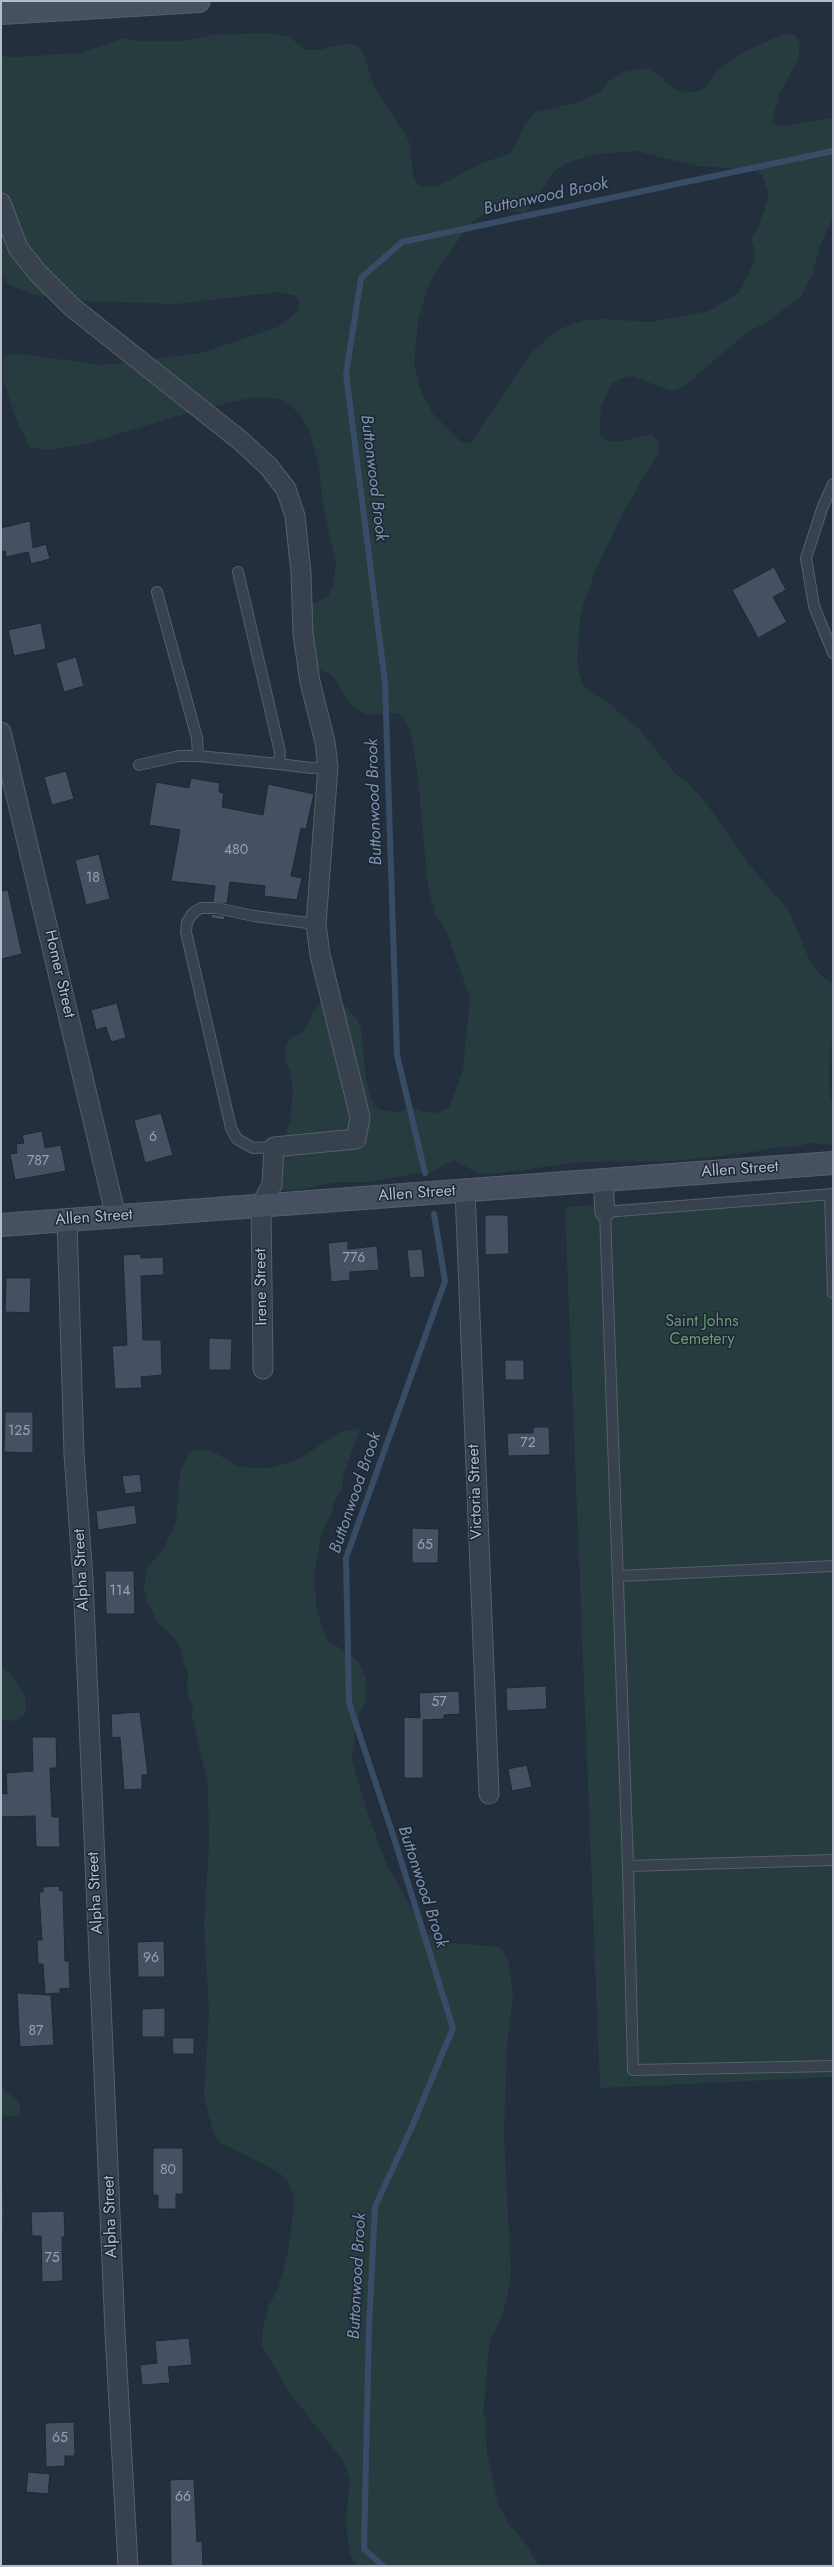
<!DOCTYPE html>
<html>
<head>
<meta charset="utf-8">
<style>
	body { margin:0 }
	#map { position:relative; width:834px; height:2567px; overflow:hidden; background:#242f3e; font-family:Jost,sans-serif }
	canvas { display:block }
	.frame { position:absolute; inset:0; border:2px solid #b4bcc9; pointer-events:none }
</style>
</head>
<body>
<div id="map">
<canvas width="834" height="2567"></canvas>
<div class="frame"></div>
</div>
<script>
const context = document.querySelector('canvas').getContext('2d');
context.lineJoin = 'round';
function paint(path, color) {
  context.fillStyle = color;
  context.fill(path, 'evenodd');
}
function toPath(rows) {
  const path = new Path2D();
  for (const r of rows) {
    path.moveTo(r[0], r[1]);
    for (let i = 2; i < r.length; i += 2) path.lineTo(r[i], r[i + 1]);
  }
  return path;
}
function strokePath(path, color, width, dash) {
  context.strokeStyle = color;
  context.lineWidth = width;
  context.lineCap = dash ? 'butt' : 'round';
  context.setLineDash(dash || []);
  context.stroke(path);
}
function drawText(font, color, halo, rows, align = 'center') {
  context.font = font + ' Jost,sans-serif';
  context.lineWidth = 3;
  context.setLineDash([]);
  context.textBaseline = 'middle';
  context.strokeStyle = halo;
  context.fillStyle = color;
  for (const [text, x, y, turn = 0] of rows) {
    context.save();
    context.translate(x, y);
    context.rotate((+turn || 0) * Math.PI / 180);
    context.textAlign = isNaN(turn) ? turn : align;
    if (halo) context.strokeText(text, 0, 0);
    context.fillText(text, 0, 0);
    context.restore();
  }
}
paint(toPath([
	[264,33,288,36,306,50,319,50,343,44,357,45,364,55,373,85,409,141,413,175,416,182,422,187,438,186,485,162,511,153,525,124,536,112,579,102,601,91,608,82,623,72,649,68,678,91,697,92,705,87,715,73,736,56,783,34,795,35,800,42,798,60,780,92,771,124,786,126,833,118,833,217,820,246,812,276,800,298,767,322,748,332,683,387,672,391,632,376,622,378,612,383,601,406,600,435,608,441,619,442,652,434,659,442,658,453,621,516,594,574,580,615,577,666,582,683,591,693,606,701,638,728,674,772,691,786,706,803,750,865,789,911,810,961,819,973,833,985,833,1032,829,1062,829,1093,833,1103,833,1145,810,1143,795,1147,778,1147,754,1152,673,1161,580,1162,500,1173,477,1173,454,1160,426,1174,419,1173,367,1182,338,1182,292,1191,266,1187,290,1122,293,1092,290,1071,285,1059,286,1046,291,1037,302,1033,311,1019,312,1014,321,1003,335,1002,345,1006,357,1019,361,1029,366,1079,372,1102,380,1110,394,1112,414,1108,421,1111,438,1113,450,1106,463,1069,470,998,446,930,436,916,428,887,417,768,410,732,406,722,398,713,368,715,351,706,336,681,330,674,313,667,307,607,328,596,333,587,336,563,323,506,319,466,309,430,300,414,282,399,254,397,193,411,86,444,47,450,30,447,16,419,3,379,3,360,7,355,19,354,103,365,201,353,280,326,298,310,299,301,296,296,281,292,175,304,88,301,34,295,8,284,1,275,1,56,16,57,79,53,125,38,139,41,184,41,212,35],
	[636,151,697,166,755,170,762,175,769,195,760,223,751,239,755,252,754,262,740,292,709,311,650,322,604,319,582,321,557,330,531,353,470,444,461,442,433,414,420,389,414,365,418,320,431,279,469,225,480,216,495,209,504,209,525,214,555,171,569,162,598,154],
	[833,1190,833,2077,600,2088,565,1207],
	[360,1428,343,1476,342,1489,334,1502,331,1516,322,1531,314,1577,317,1611,327,1640,351,1655,360,1664,366,1679,365,1703,356,1722,352,1760,369,1818,387,1865,425,1932,443,1942,499,1947,508,1959,513,1995,507,2045,504,2133,511,2273,507,2301,494,2334,490,2337,483,2414,485,2417,487,2453,498,2503,510,2526,524,2541,539,2566,357,2566,350,2554,346,2520,350,2479,344,2462,289,2392,262,2346,263,2329,269,2305,278,2289,288,2253,294,2205,293,2194,287,2179,278,2172,221,2143,214,2134,204,2097,209,2013,204,1924,209,1843,208,1784,192,1717,193,1708,187,1690,188,1674,183,1661,182,1650,174,1637,158,1623,147,1602,144,1589,147,1568,164,1548,176,1522,180,1472,189,1454,196,1450,212,1451,239,1467,272,1468,299,1459,340,1432],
	[1,1666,10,1673,25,1696,26,1712,21,1718,13,1721,1,1720],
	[1,2087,16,2099,20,2107,20,2116,1,2117],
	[1,2174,4,2212,1,2245]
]), '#263c3f');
strokePath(toPath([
	[425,1173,397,1055,385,682,346,374,361,278,402,242,833,151],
	[383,2566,364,2549,369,2326,375,2207,414,2122,453,2028,394,1838,349,1703,346,1558,445,1281,434,1214]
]), '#394c67', 6);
const building = toPath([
	[30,521,33,548,46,544,50,559,31,564,28,552,6,557,5,551,1,552,1,528,30,521],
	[774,567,786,590,773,597,787,622,758,638,732,590,774,567],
	[41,623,46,649,14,656,8,630,41,623],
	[76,657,84,686,64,692,56,663,76,657],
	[66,771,74,799,52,805,44,777,66,771],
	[191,778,220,783,219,792,224,793,222,807,263,815,268,784,314,794,306,829,301,828,291,876,302,878,297,900,264,896,265,886,230,882,227,904,213,902,215,886,171,881,180,830,149,825,156,782,189,788,191,778],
	[99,854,110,899,86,905,75,860,99,854],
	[8,890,22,954,1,959,1,891,8,890],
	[211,914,225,916,224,920,211,918,211,914],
	[117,1003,126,1038,111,1042,106,1027,96,1030,91,1010,117,1003],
	[161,1113,173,1155,145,1163,134,1120,161,1113],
	[42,1131,45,1148,61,1145,66,1171,15,1180,10,1154,17,1153,16,1144,24,1143,22,1135,42,1131],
	[485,1215,508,1215,509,1254,485,1255,485,1215],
	[348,1241,348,1249,377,1246,379,1270,350,1272,350,1280,331,1282,328,1243,348,1241],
	[422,1249,425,1277,410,1278,407,1250,422,1249],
	[141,1254,141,1258,163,1257,164,1275,141,1276,143,1340,161,1340,162,1375,141,1377,142,1388,115,1389,112,1346,127,1345,123,1255,141,1254],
	[6,1278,31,1278,30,1313,5,1312,6,1278],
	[209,1338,232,1339,231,1370,209,1370,209,1338],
	[505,1360,524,1360,524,1380,505,1380,505,1360],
	[5,1412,33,1412,33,1453,4,1452,5,1412],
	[533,1427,549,1427,550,1455,508,1456,507,1433,533,1433,533,1427],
	[140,1474,142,1492,125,1494,122,1476,140,1474],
	[135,1505,137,1524,98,1530,96,1511,135,1505],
	[412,1528,439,1529,438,1563,412,1563,412,1528],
	[105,1571,134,1571,135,1614,106,1614,105,1571],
	[546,1686,547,1709,507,1711,506,1688,546,1686],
	[459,1691,460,1714,444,1715,444,1719,423,1720,423,1778,404,1778,404,1717,420,1718,419,1693,459,1691],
	[140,1712,148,1775,142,1775,142,1789,124,1790,120,1737,112,1738,111,1714,140,1712],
	[32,1737,56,1737,57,1768,50,1768,52,1817,59,1817,60,1847,36,1847,35,1816,1,1817,1,1793,7,1794,6,1773,33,1771,32,1737],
	[527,1765,532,1787,512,1791,508,1769,527,1765],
	[59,1886,60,1891,63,1890,65,1961,69,1961,70,1988,60,1989,60,1993,45,1994,43,1964,38,1964,37,1940,42,1940,39,1892,43,1892,43,1887,59,1886],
	[164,1941,165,1977,138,1977,137,1942,164,1941],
	[17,1993,51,1995,54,2045,20,2047,17,1993],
	[165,2008,165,2037,142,2037,142,2009,165,2008],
	[172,2038,194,2038,194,2054,173,2054,172,2038],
	[153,2148,183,2148,183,2194,176,2194,176,2209,158,2209,158,2195,153,2195,153,2148],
	[64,2211,65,2237,62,2237,63,2281,42,2282,41,2236,32,2236,31,2212,64,2211],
	[189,2338,192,2365,168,2367,170,2383,142,2385,140,2365,157,2363,155,2341,189,2338],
	[74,2422,75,2456,65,2456,65,2466,46,2467,45,2423,74,2422],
	[28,2472,50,2474,48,2494,26,2492,28,2472],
	[194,2479,197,2542,202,2541,203,2566,171,2566,170,2480,194,2479]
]);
paint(building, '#455162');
strokePath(building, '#1f2835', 1);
const lane = toPath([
	[833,484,823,506,806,558,814,606,833,653],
	[238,572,280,752,279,764,311,768,328,767],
	[157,592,197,738,198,756],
	[139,765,179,756,198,756,279,764],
	[274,1147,253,1148,237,1139,231,1128,186,932,187,922,193,913,201,908,216,908,254,916,316,924],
	[830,1194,833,1293],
	[833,1194,605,1212,628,1866,633,2070,833,2066],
	[619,1576,833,1566],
	[628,1866,833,1860]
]);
const street = toPath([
	[1,203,18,248,37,272,72,307,241,441,269,467,286,489,295,516,301,573,303,634,310,682,325,742,328,767,316,924,320,955,360,1117,356,1139,274,1147,272,1185,261,1205,263,1369],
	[1,732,116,1217],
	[603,1180,605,1212],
	[465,1190,489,1794],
	[67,1220,74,1454,83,1579,115,2332,128,2566]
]);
const secondary = toPath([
	[1,13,199,1],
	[1,1225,833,1163]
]);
strokePath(lane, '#565f6c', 12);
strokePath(street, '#565f6c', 21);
strokePath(secondary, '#565f6c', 24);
strokePath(lane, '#38414e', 10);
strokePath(street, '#38414e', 19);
strokePath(secondary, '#465061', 22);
drawText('14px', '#98a1af', null, [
	["480",236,851],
	["18",93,879],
	["6",153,1138],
	["787",38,1162],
	["776",354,1259],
	["125",19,1432],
	["72",528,1444],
	["65",425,1546],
	["114",120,1592],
	["57",439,1703],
	["96",151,1959],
	["87",36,2032],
	["80",168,2171],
	["75",52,2259],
	["65",60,2439],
	["66",183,2498]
]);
drawText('16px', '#b4bcc9', '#1d2633', [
	["Homer Street",59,974,77],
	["Allen Street",740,1170,-4],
	["Allen Street",417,1194,-4],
	["Allen Street",94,1218,-4],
	["Irene Street",262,1287,-91],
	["Victoria Street",476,1492,-92],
	["Alpha Street",82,1570,-93],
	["Alpha Street",96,1893,-93],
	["Alpha Street",111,2217,-92]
]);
drawText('16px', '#6b9a76', '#1d2633', [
	["Saint Johns",702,1322],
	["Cemetery",702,1340]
]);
drawText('italic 17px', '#7c92b1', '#1d2633', [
	["Buttonwood Brook",546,197,-12],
	["Buttonwood Brook",373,478,83],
	["Buttonwood Brook",375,802,-92],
	["Buttonwood Brook",356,1493,-71],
	["Buttonwood Brook",422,1887,72],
	["Buttonwood Brook",358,2276,-87]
]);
</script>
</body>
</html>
